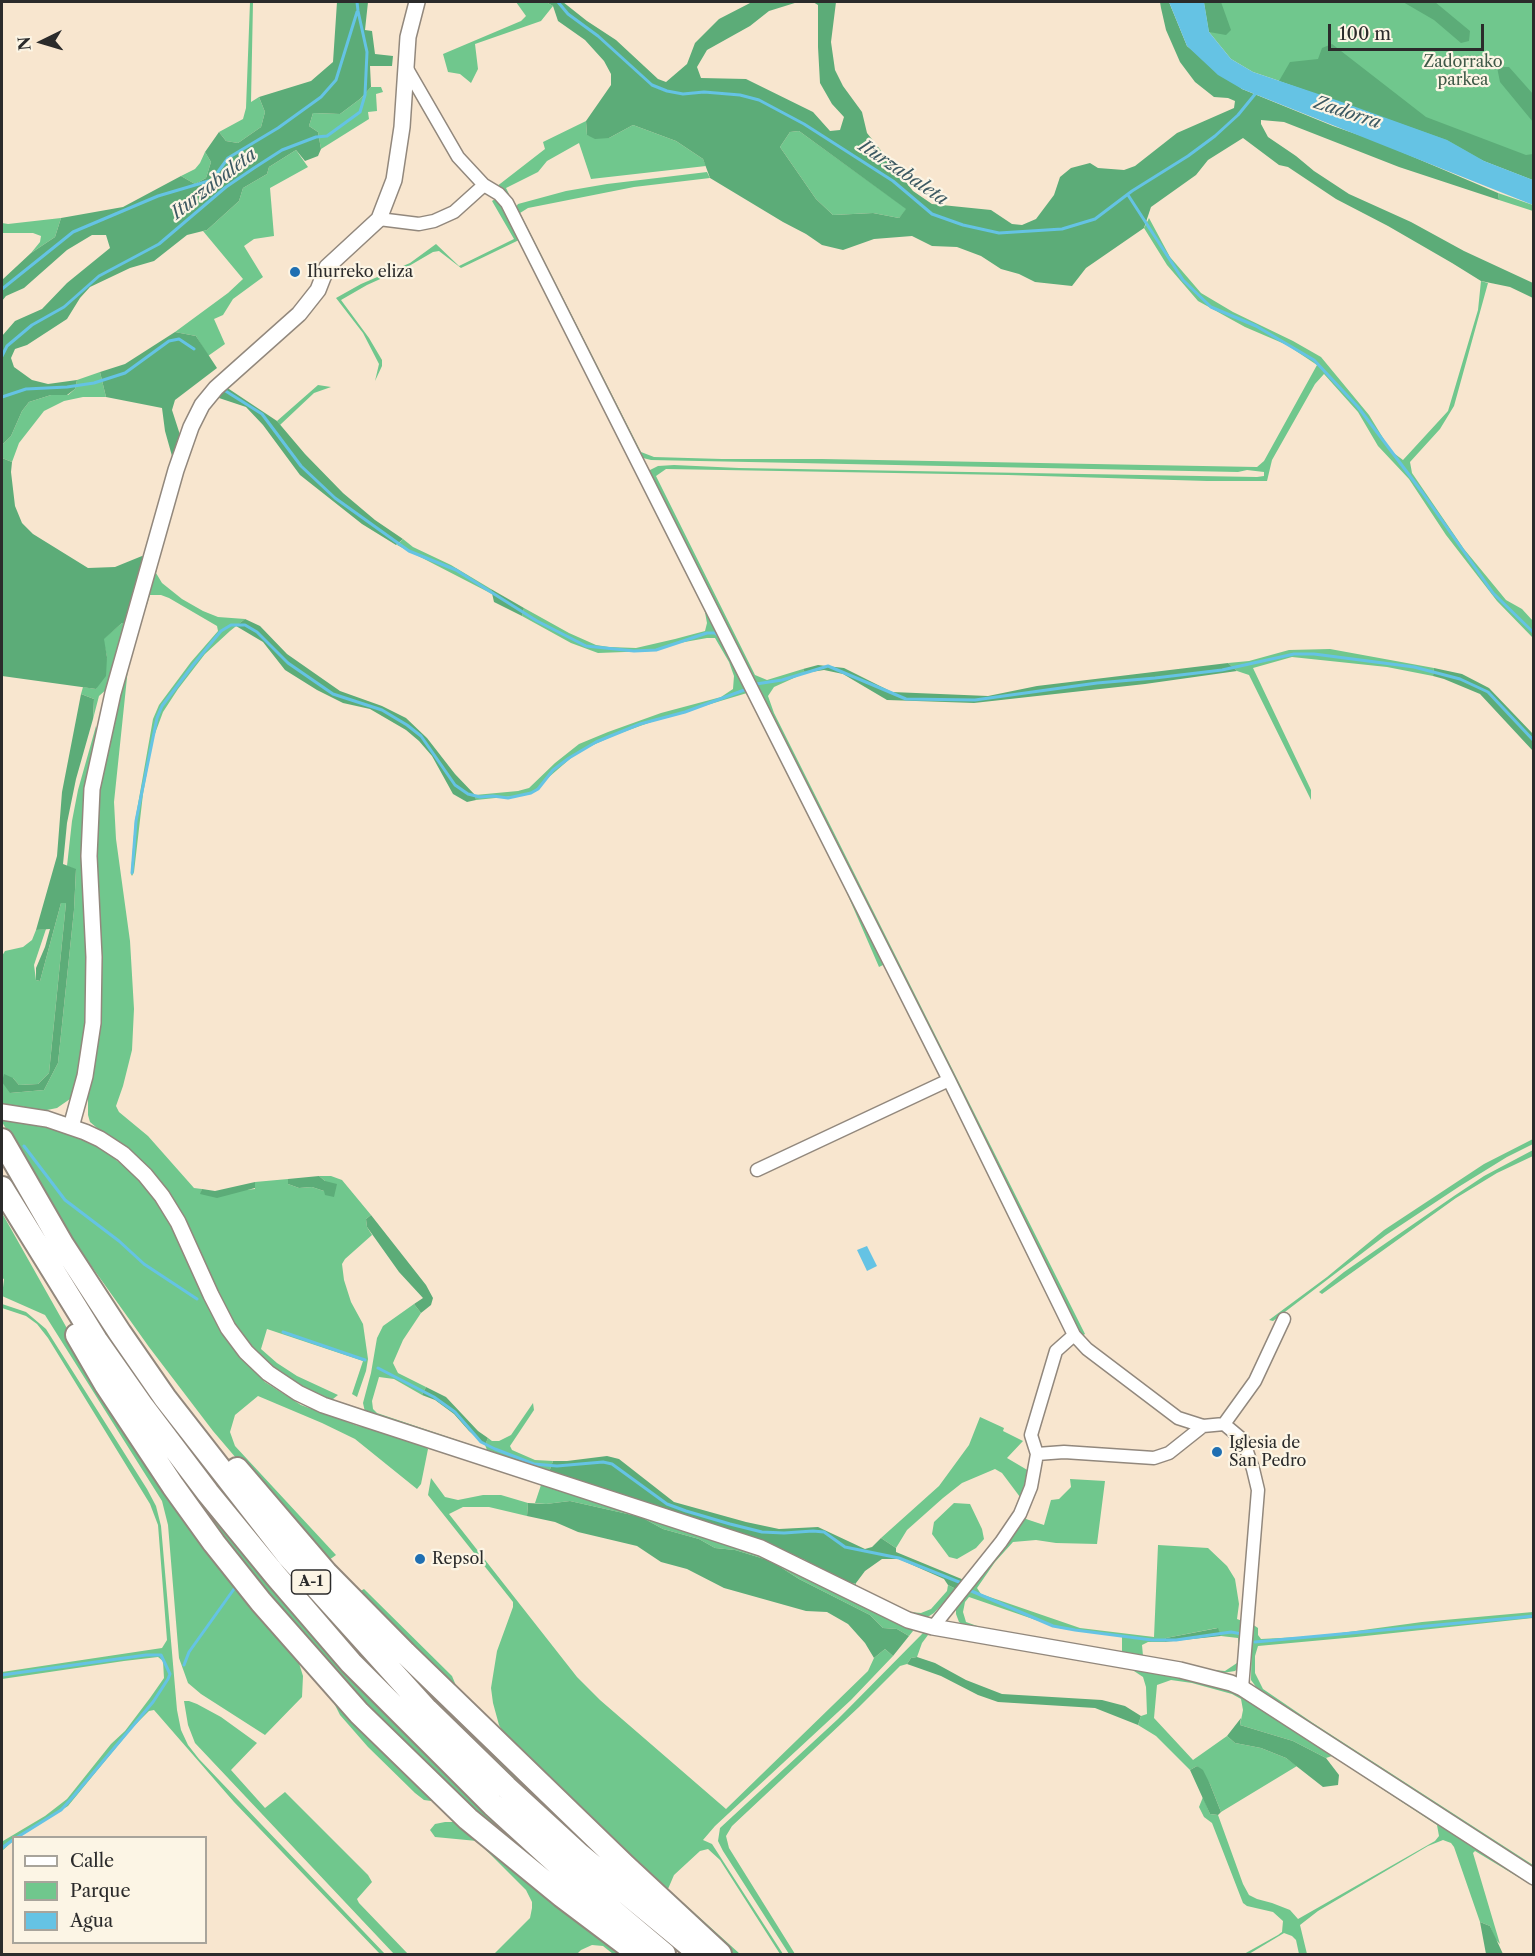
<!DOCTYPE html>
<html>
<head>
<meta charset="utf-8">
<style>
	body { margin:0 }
	#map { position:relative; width:1535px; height:1956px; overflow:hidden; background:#f8e6cf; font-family:"Libre Caslon Text",serif }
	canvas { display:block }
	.frame { position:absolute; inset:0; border:3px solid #2b2b2b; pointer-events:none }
	.legend { position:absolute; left:12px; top:1836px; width:195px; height:108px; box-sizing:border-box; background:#fcf5e5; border:2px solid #a8a49b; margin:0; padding:8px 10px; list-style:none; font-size:18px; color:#2b2b2b }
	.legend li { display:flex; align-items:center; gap:12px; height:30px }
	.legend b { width:30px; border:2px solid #a8a49b }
	.north { position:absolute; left:12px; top:12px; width:60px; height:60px; -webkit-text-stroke:4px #fcf5e5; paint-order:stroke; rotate:265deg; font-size:16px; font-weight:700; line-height:24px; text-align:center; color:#2b2b2b }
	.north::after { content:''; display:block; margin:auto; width:21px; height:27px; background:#2b2b2b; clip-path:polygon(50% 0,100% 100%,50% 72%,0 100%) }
	.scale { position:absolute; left:1328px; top:24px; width:156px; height:27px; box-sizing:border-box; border:3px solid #2b2b2b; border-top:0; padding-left:8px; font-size:18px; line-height:21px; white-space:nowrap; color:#2b2b2b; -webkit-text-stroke:4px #fcf5e5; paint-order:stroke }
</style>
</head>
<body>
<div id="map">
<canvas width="1535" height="1956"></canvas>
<div class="frame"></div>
<ul class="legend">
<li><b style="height:8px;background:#fff"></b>Calle</li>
<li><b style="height:16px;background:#70c78d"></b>Parque</li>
<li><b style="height:16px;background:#65c3e4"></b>Agua</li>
</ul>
<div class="north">N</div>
<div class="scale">100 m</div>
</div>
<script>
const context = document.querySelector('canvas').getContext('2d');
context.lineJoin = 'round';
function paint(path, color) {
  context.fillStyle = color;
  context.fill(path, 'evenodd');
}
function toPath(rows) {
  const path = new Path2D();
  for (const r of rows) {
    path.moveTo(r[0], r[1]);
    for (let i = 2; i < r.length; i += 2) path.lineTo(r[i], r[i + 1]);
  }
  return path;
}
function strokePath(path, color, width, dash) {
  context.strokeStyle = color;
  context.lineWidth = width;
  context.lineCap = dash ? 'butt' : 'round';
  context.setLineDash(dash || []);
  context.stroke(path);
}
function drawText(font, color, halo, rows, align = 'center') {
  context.font = font + ' "Libre Caslon Text",serif';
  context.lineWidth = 4.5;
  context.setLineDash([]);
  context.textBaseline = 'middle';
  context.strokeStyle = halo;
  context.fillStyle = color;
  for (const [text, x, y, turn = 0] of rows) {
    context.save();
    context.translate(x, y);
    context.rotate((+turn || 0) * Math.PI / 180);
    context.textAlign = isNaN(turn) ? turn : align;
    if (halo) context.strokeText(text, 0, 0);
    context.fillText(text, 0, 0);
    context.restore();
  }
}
paint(toPath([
	[250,2,253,2,251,102,259,97,265,112,261,127,238,143,226,141,219,132,243,119,246,108],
	[516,2,546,2,553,6,541,21,475,44,478,69,471,83,460,74,448,72,443,54,521,21,526,16],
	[1204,2,1533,2,1533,180,1484,161,1339,101,1253,72,1231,59,1209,32],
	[371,87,381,87,383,92,376,94,377,111,368,112,369,119,321,149,318,132,309,126,313,113,340,114,360,99],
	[586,121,587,135,609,138,633,125,676,141,703,159,706,166,591,179,579,143,547,161,538,172,506,188,509,194,505,196,496,187,545,149,543,142],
	[799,131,907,209,899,218,873,213,833,215,816,199,780,147,790,132],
	[296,150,308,167,270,188,274,236,254,239,244,246,263,277,233,299,223,315,214,319,225,344,208,356,196,336,175,332,228,293,243,279,203,231,207,230,239,201,243,188,267,174,269,167],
	[205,152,211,162,206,178,195,184,181,176,195,169,200,163],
	[707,172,710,178,634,187,528,208,520,213,641,452,654,457,722,459,822,459,1257,467,1264,461,1317,365,1287,345,1245,327,1198,301,1167,265,1144,228,1149,218,1170,257,1201,293,1233,312,1293,341,1321,357,1369,415,1391,451,1403,460,1448,411,1478,310,1481,281,1488,283,1454,406,1440,429,1410,462,1412,473,1464,549,1506,600,1522,609,1533,621,1533,638,1497,601,1446,535,1409,479,1378,446,1358,412,1324,374,1315,384,1272,460,1267,481,1207,481,1008,475,666,469,656,476,755,675,767,680,803,669,805,673,774,687,768,696,774,713,1085,1334,1082,1336,648,475,650,470,658,466,674,465,739,468,1257,477,1264,476,1264,472,1247,470,1238,472,651,460,643,458,638,454,515,208,518,204,566,191,607,184],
	[1498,193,1533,205,1533,211,1499,200],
	[495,199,515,224,887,963,879,967,846,891,747,693,654,721,615,735,578,752,549,777,537,790,524,795,476,800,475,795,518,791,529,788,555,763,579,744,608,732,661,713,721,697,733,689,734,676,729,662,715,638,707,638,679,643,651,651,598,653,571,643,522,616,524,608,569,633,596,645,609,647,636,648,675,639,705,631,707,623,704,607,519,240,461,268,439,251,433,252,409,266,367,285,341,300,369,338,382,360,382,366,375,381,379,364,363,333,336,298,361,284,410,263,436,244,459,266,514,239,492,201],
	[61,218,55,237,31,253,40,242,41,236,33,233,2,233,2,223,8,224],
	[100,372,106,397,83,397,64,401,44,411,19,443,12,462,2,458,2,445,11,436,22,411,29,402,51,395,68,395,75,389,77,380],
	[318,385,331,387,314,393,280,425,277,421],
	[216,393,219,398,211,405,199,424,170,508,156,573,162,583,182,599,203,611,218,617,245,619,230,631,205,654,178,689,163,712,153,739,143,794,134,872,132,876,131,874,135,821,153,719,159,705,191,662,218,631,217,626,169,598,161,595,150,595,135,641,128,668,114,802,116,839,130,941,134,1009,132,1050,123,1086,116,1106,119,1112,148,1136,194,1188,202,1189,201,1194,255,1189,255,1182,288,1179,288,1184,299,1188,312,1187,324,1191,325,1181,319,1176,331,1176,342,1180,371,1215,366,1219,367,1227,372,1235,345,1259,342,1264,344,1280,351,1302,363,1324,368,1359,366,1371,357,1397,352,1394,363,1361,267,1329,261,1349,277,1363,297,1376,338,1395,333,1399,330,1399,315,1394,290,1379,268,1363,243,1336,230,1317,214,1285,196,1243,169,1194,156,1177,136,1156,97,1128,90,1122,88,1115,88,1094,96,1055,101,1015,102,967,96,835,99,791,110,735,121,692,123,670,187,446],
	[403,539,413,547,451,565,491,589,492,594,397,545],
	[122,623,130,623,108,688,99,696,93,719,94,699,81,694,83,687,96,689,107,657,103,639],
	[1330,649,1434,668,1433,676,1387,667,1292,657,1253,668,1311,790,1311,800,1249,675,1237,671,1228,663,1249,661,1289,650],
	[96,726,97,734,92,749,85,794,82,835,88,994,86,1033,75,1085,70,1099,57,1108,42,1111,20,1106,17,1121,49,1127,88,1142,103,1149,138,1178,154,1198,169,1221,198,1286,221,1329,238,1354,265,1382,301,1405,358,1426,377,1429,420,1442,428,1449,421,1484,417,1489,355,1439,322,1423,258,1396,235,1415,230,1432,235,1446,336,1555,329,1560,306,1540,213,1431,149,1347,65,1229,2,1122,2,956,5,951,23,947,32,940,36,930,46,929,34,965,36,980,40,981,61,903,66,903,49,1073,38,1084,19,1085,13,1078,10,1093,44,1090,58,1063,74,910,76,870,67,866,72,821,78,790],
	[1533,1139,1533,1144,1507,1157,1460,1186,1386,1235,1273,1321,1269,1320,1327,1277,1384,1230,1484,1164],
	[1533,1150,1533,1156,1497,1173,1456,1198,1322,1294,1319,1292,1344,1272,1454,1196,1484,1176],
	[2,1213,100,1387,298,1660,303,1676,302,1697,265,1735,201,1694,188,1683,179,1658,168,1525,162,1501,45,1315,2,1296,4,1279,2,1278],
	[2,1304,26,1312,46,1329,147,1489,156,1506,161,1526,177,1710,181,1730,188,1745,199,1759,385,1954,380,1954,234,1802,154,1710,149,1711,133,1727,68,1806,19,1837,14,1838,13,1841,2,1851,3,1841,45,1816,67,1799,111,1744,125,1731,150,1698,164,1678,163,1661,158,1657,124,1661,2,1679,2,1672,162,1648,167,1640,158,1525,150,1504,48,1338,37,1324,26,1316,2,1308],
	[414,1304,421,1313,403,1340,393,1363,398,1373,426,1387,422,1395,394,1379,379,1377,372,1401,373,1409,377,1413,487,1450,485,1445,488,1438,492,1441,499,1441,511,1435,533,1403,534,1410,510,1446,512,1450,535,1460,553,1461,549,1472,365,1412,363,1403,371,1373,377,1338,383,1326],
	[113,1378,228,1531,615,1926,563,1889,382,1728,230,1556],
	[980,1417,1004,1428,1003,1431,1023,1441,1007,1458,1029,1471,1020,1497,1002,1473,995,1469,962,1483,943,1498,907,1530,896,1548,881,1538,939,1486,969,1445],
	[431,1478,445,1497,458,1500,483,1495,501,1495,528,1503,527,1516,489,1507,463,1507,449,1514,577,1677,600,1700,726,1809,868,1671,874,1658,885,1649,893,1656,851,1700,715,1826,703,1840,712,1844,783,1954,780,1954,720,1860,708,1849,700,1851,674,1875,668,1889,740,1954,729,1954,512,1748,499,1725,493,1703,491,1688,497,1651,513,1607,513,1602,428,1495],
	[1070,1479,1105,1481,1097,1544,1056,1543,1036,1540,1013,1542,995,1562,977,1588,981,1594,1080,1628,1154,1637,1158,1545,1208,1548,1227,1566,1235,1579,1239,1604,1237,1619,1245,1622,1241,1665,1235,1671,1216,1674,965,1626,959,1622,956,1614,956,1605,1023,1518,1044,1525,1051,1500,1059,1499,1071,1487],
	[969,1597,1059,1628,1122,1637,1122,1652,980,1627,966,1622,963,1612,965,1602],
	[1217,1628,1221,1636,1238,1638,1239,1655,1237,1663,1225,1671,1213,1670,1143,1656,1142,1645,1148,1642,1164,1642,1166,1638],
	[545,1483,741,1545,910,1626,913,1631,909,1636,897,1629,883,1628,870,1615,799,1579,771,1561,735,1550,715,1548,699,1539,663,1529,641,1517,570,1501,546,1504,535,1503,541,1485],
	[954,1503,970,1504,982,1529,984,1539,976,1548,957,1559,949,1557,932,1534,934,1522],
	[856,1583,856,1586,909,1612,921,1613,931,1609,947,1591,948,1585,956,1589,934,1613,926,1618,919,1618,848,1585],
	[364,1589,452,1676,457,1688,357,1593],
	[343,1605,651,1901,542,1808,442,1711],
	[1533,1612,1533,1618,1356,1637,1258,1646,1255,1656,1255,1673,1263,1689,1313,1723,1533,1865,1533,1872,1259,1691,1251,1680,1252,1624,1258,1628,1258,1635,1261,1639,1319,1636,1422,1622],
	[929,1631,1146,1668,1233,1688,1533,1881,1533,1886,1475,1851,1473,1853,1500,1944,1495,1939,1490,1926,1480,1922,1454,1847,1451,1843,1443,1840,1428,1846,1318,1911,1300,1925,1307,1954,1299,1954,1296,1940,1292,1936,1284,1933,1249,1954,1244,1954,1278,1935,1282,1932,1283,1921,1273,1912,1247,1906,1243,1903,1212,1823,1204,1817,1199,1807,1203,1797,1210,1814,1218,1815,1243,1884,1249,1895,1257,1899,1272,1903,1290,1910,1298,1919,1435,1841,1439,1836,1437,1825,1332,1756,1326,1758,1293,1741,1240,1725,1243,1710,1241,1699,1232,1694,1192,1683,1171,1680,1157,1685,1154,1718,1193,1760,1227,1736,1235,1743,1261,1748,1286,1758,1297,1766,1221,1812,1210,1784,1197,1766,1190,1770,1156,1736,1138,1725,1141,1716,1147,1714,1146,1687,1143,1677,1131,1669,934,1634,928,1635,922,1643,917,1657,911,1658,907,1664,900,1666,859,1707,732,1826,726,1836,729,1848,795,1954,789,1954,723,1851,718,1841,720,1828,838,1719,923,1633],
	[332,1699,436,1798,431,1801,424,1800,415,1793,368,1747,340,1715],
	[184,1701,189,1701,197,1704,221,1717,257,1743,231,1770,265,1808,285,1792,368,1875,372,1882,357,1899,359,1903,408,1954,394,1954,195,1743,188,1725],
	[445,1822,458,1822,629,1954,613,1954,603,1946,592,1945,581,1950,577,1954,494,1954,530,1918,532,1908,532,1902,526,1890,477,1841,435,1837,430,1830,435,1824]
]), '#70c78d');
paint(toPath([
	[337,2,368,2,365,30,372,31,375,54,393,56,392,66,370,66,371,87,360,99,340,114,313,113,309,126,318,132,321,149,318,156,305,161,296,150,269,167,267,174,243,188,239,201,207,230,187,235,154,261,130,268,90,287,80,298,67,319,27,345,15,349,11,358,14,367,32,380,48,384,77,380,75,389,67,395,51,395,29,402,22,411,11,436,2,445,2,336,15,321,42,309,67,283,110,248,106,235,92,235,67,250,24,288,6,296,2,301,2,280,31,253,55,237,61,218,123,207,181,176,195,184,206,178,211,162,205,152,219,132,226,141,238,143,261,127,265,112,259,97,311,81,333,62],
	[546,2,563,2,587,21,616,40,658,79,666,82,687,64,695,43,719,19,752,2,836,2,831,42,835,70,843,86,862,112,867,133,913,191,932,204,991,210,1012,224,1022,225,1036,219,1054,195,1060,177,1071,168,1090,163,1098,168,1124,170,1135,166,1177,133,1234,108,1235,101,1228,98,1214,97,1195,82,1180,62,1166,30,1161,8,1160,2,1169,2,1187,46,1242,89,1333,126,1376,141,1498,193,1499,200,1399,167,1284,122,1261,120,1261,124,1268,137,1296,156,1314,171,1349,194,1411,222,1464,251,1533,283,1533,298,1510,287,1481,281,1452,263,1388,226,1336,199,1288,167,1279,165,1243,138,1208,160,1196,175,1151,207,1144,228,1086,268,1072,286,1035,282,1019,274,1001,269,981,256,957,247,932,246,912,236,874,239,843,250,822,245,806,234,783,222,710,178,703,159,676,141,633,125,609,138,595,139,587,135,586,121,611,85,611,74,604,61,585,40,558,21,553,6],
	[798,2,813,2,818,5,818,47,820,83,832,104,844,117,840,130,830,131,813,112,746,79,701,78,697,67,707,50,750,26,769,11],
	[799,131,906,209,899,218,873,213,833,215,816,199,780,147,790,132],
	[1204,2,1221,2,1231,30,1226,35,1209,32],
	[1403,2,1435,2,1470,31,1469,41,1461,43,1434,20],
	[1332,44,1426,117,1526,155,1533,154,1533,180,1484,161,1447,140,1279,81,1290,62,1318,59,1322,48],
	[1497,67,1509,67,1533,94,1533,122,1500,82],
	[175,332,196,336,217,368,175,400,172,410,182,441,177,455,172,456,165,431,162,408,106,397,100,372,125,364],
	[223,385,277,421,305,454,343,493,375,520,403,539,396,545,362,524,300,475,263,425,246,407,219,398,216,393],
	[2,458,12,462,11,472,15,506,22,523,33,534,88,568,115,567,142,556,149,558,130,623,122,623,104,639,107,657,106,676,96,689,2,676],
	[491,589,524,608,522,616,494,602],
	[245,619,260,626,287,654,340,691,382,706,406,718,427,738,455,774,475,795,476,800,467,802,453,794,432,756,419,741,406,730,370,709,343,703,317,690,285,670,263,642,236,626],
	[1228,663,1237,671,1145,684,974,703,887,700,843,674,824,670,805,673,803,669,818,665,844,668,892,692,988,696,1037,686],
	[1434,668,1462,674,1489,688,1533,734,1533,751,1480,694,1444,679,1433,676],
	[81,694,94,699,93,719,76,779,67,823,63,864,76,869,74,910,58,1063,44,1090,10,1093,2,1082,4,1074,13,1078,19,1085,38,1084,49,1073,66,903,61,903,40,981,36,980,36,968,45,947,50,929,36,930,57,856,62,792],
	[319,1176,325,1181,337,1184,334,1197,325,1195,324,1191,312,1187,299,1188,288,1184,288,1179],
	[255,1182,255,1188,217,1198,200,1194,202,1189,215,1191],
	[371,1215,426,1285,433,1298,431,1305,421,1313,414,1304,423,1298,399,1272,367,1227,366,1219],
	[426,1387,446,1397,478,1431,488,1438,485,1445,469,1431,454,1414,435,1400,422,1395],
	[607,1456,619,1459,674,1502,746,1522,779,1529,818,1527,865,1549,872,1547,881,1538,896,1548,896,1552,964,1580,956,1589,948,1585,944,1579,899,1559,882,1559,865,1571,856,1583,848,1585,805,1560,753,1538,549,1472,553,1461,567,1461],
	[570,1501,641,1517,663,1529,699,1539,715,1548,735,1550,771,1561,799,1579,870,1615,883,1628,897,1629,909,1636,893,1656,885,1649,874,1658,865,1643,848,1624,827,1612,806,1611,724,1588,687,1569,661,1562,637,1546,578,1532,555,1522,527,1516,528,1503,546,1504],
	[1218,1628,1221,1636,1164,1642,1166,1638],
	[917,1657,935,1663,966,1680,1002,1694,1102,1700,1125,1706,1141,1716,1138,1725,1095,1708,998,1702,978,1695,941,1676,907,1664,911,1658],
	[1241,1718,1240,1725,1293,1741,1326,1758,1339,1775,1338,1785,1323,1787,1286,1758,1261,1748,1235,1743,1227,1736],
	[1197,1766,1203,1770,1210,1784,1221,1812,1218,1815,1210,1814,1190,1770],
	[1480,1922,1490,1926,1503,1954,1486,1954]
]), '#5cac78');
paint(toPath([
	[1169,2,1204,2,1209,32,1231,59,1253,72,1339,101,1447,140,1484,161,1533,180,1533,205,1242,89,1218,75,1187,46],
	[867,1246,877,1266,867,1271,857,1250]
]), '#65c3e4');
strokePath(toPath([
	[558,2,568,14,598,36,652,85,667,91,683,94,704,92,740,95,759,100,804,124,893,181,932,214,963,225,999,233,1062,229,1095,219,1132,191,1188,156,1215,136,1238,115,1256,93],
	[1128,195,1183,280,1211,307,1256,326,1314,360,1358,407,1422,492,1493,593,1534,633],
	[2,289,73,232,158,196,212,180,228,158,278,128,321,97,336,80,357,12],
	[2,356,7,346,32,325,64,307,99,276,159,244,226,187,254,168,282,150,316,137,327,136,360,112,365,95,367,52,358,11,357,2],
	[225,387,224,390,262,414,301,466,335,498,409,551,456,570,537,621,586,646,634,651,656,650,707,633,715,633,720,637],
	[2,397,26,389,67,387,94,383,125,373,169,341,179,339,194,349],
	[756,684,782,680,828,666,906,699,975,700,1097,683,1155,678,1222,670,1294,654,1314,654,1414,667,1460,679,1488,692,1534,741],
	[132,873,136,821,157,718,162,706,193,665,221,631,231,625,245,625,257,632,288,663,333,694,382,710,407,725,421,736,455,785,468,794,480,797,493,796,508,798,531,793,538,789,553,770,569,758,596,742,640,724,685,712,747,689],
	[24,1146,65,1200,119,1241,144,1264,197,1299],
	[283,1332,365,1360],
	[378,1368,434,1397,455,1412,481,1442,495,1449,534,1464,557,1466,603,1462,612,1464,667,1504,686,1511,730,1524,762,1532,784,1533,813,1531,824,1532,845,1547,899,1558,959,1582],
	[969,1590,1053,1626,1075,1630,1152,1640,1176,1640,1231,1632,1242,1634],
	[1255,1642,1534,1616],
	[184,1665,189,1652,234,1589],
	[2,1675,146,1655,161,1655,170,1674,168,1679,153,1702,71,1799,61,1810,16,1838],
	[2,1848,14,1839]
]), '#65c3e4', 3);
const minor = toPath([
	[406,67,458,157,484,185,499,194,507,203,949,1080,1074,1335,1087,1349,1178,1418,1203,1426,1224,1424,1243,1440,1253,1469,1258,1490,1242,1688],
	[379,219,419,224,434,221,454,212,484,185],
	[757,1170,949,1080],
	[1224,1424,1255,1381,1284,1319],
	[1037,1454,1064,1452,1154,1458,1169,1453,1203,1426],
	[933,1627,1001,1542,1020,1514,1031,1487,1037,1454,1031,1435,1056,1351,1074,1335]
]);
const tertiary = toPath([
	[2,1112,47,1119,85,1132,100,1139,123,1154,145,1175,162,1196,178,1222,211,1295,228,1328,246,1352,268,1373,298,1393,323,1405,362,1418,761,1548,908,1620,933,1627,1180,1670,1231,1683,1242,1688,1534,1877],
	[71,1127,85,1076,93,1023,94,957,89,856,92,789,113,693,176,470,191,427,202,405,216,388,299,314,318,290,327,267,379,219,394,180,402,127,408,37,417,2]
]);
const motorway = toPath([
	[2,1140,62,1244,120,1333,165,1398,289,1557,427,1710,506,1787,580,1855,700,1954],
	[2,1188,96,1340,143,1407,208,1493,276,1576,351,1663,493,1805,561,1867,664,1954],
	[77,1335,106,1385,173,1486,214,1543,261,1602,359,1713,468,1819,562,1896,639,1954],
	[237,1469,326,1573,405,1653,624,1865,720,1954]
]);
strokePath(minor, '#92887d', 15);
strokePath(tertiary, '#92887d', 18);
strokePath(motorway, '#92887d', 26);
strokePath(minor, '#fff', 12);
strokePath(tertiary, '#fff', 15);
strokePath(motorway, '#fff', 22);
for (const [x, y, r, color] of [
	[295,272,6,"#1f6fb2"],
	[1217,1452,6,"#1f6fb2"],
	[420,1559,6,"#1f6fb2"]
]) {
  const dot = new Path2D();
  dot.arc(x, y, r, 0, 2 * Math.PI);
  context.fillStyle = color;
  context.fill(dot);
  strokePath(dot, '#fcf5e5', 2);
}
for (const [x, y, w] of [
	[311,1582,39]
]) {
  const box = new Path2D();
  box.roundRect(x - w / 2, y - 12, w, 24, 4.5);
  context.fillStyle = '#fcf5e5';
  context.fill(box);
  strokePath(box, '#2b2b2b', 1.5);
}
drawText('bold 15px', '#2b2b2b', null, [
	["A-1",311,1582]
]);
drawText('16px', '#405a48', '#fcf5e5', [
	["Zadorrako",1463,62],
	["parkea",1463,80]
]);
drawText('16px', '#2b2b2b', '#fcf5e5', [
	["Ihurreko eliza",307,272],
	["Iglesia de",1229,1443],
	["San Pedro",1229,1461],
	["Repsol",432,1559]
], 'left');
drawText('italic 18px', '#3c5962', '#fcf5e5', [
	["Zadorra",1347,113,18],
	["Iturzabaleta",903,173,34],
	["Iturzabaleta",214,184,-38]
]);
</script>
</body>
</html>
